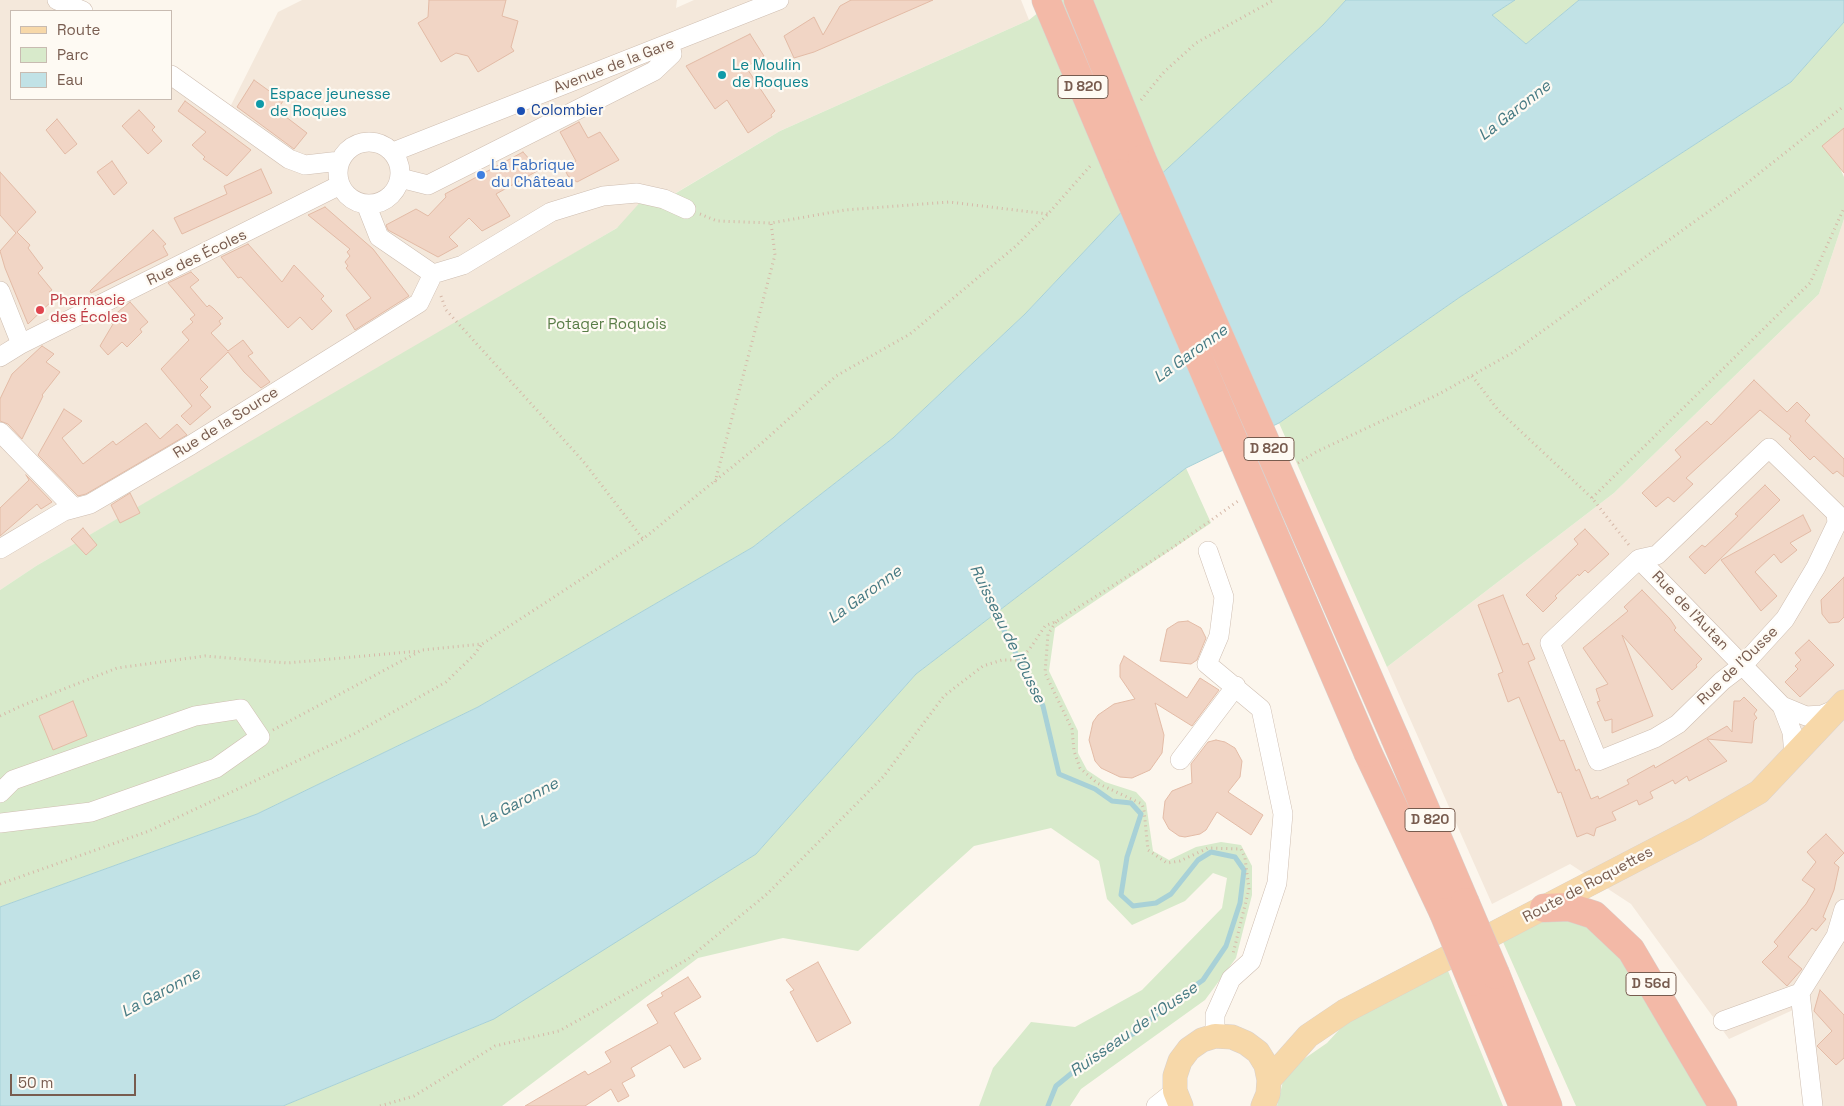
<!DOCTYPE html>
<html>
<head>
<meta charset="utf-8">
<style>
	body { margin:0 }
	#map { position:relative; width:1844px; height:1106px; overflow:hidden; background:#fcf6ed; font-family:"Space Grotesk",sans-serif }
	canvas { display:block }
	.legend { position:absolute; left:10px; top:10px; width:162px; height:90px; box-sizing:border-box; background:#fefaf3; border:1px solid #c8bbb1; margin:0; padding:6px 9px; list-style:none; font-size:15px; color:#785c4f }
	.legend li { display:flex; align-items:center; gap:10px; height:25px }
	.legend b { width:25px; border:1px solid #c8bbb1 }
	.scale { position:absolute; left:10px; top:1074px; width:126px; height:22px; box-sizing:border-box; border:2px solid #785c4f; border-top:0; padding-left:6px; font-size:15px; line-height:18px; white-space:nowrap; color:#785c4f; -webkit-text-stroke:4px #fefaf3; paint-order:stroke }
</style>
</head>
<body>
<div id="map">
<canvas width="1844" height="1106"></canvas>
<ul class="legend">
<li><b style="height:6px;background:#f7d8a9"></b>Route</li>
<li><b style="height:14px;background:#d8eacb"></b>Parc</li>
<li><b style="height:14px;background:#c1e2e6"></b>Eau</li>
</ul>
<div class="scale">50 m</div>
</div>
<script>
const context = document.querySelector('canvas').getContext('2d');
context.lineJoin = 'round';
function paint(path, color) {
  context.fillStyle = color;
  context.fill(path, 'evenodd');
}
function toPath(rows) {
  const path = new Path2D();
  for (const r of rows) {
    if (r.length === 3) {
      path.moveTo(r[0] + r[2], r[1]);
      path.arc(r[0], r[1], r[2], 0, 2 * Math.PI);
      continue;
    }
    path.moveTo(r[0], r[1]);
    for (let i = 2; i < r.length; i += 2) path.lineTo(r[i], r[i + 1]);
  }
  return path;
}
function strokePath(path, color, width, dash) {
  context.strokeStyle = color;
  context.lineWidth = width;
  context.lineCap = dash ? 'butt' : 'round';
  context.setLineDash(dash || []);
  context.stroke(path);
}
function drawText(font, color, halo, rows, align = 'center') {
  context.font = font + ' "Space Grotesk",sans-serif';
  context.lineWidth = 4.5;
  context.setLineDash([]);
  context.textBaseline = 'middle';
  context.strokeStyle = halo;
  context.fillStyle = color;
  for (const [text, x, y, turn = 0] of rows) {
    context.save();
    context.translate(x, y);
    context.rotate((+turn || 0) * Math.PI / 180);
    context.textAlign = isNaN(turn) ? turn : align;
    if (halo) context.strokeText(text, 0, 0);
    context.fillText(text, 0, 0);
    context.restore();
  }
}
paint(toPath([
	[0,0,77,0,85,11,11,11,11,99,171,99,171,87,222,123,278,12,302,0,677,0,676,8,694,0,1021,0,1029,20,780,131,457,323,36,566,0,590],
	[1844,219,1844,1106,1813,1106,1793,1010,1729,1039,1631,904,1570,864,1492,904,1387,667,1614,493,1819,294]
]), '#f4e8db');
paint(toPath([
	[1054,0,1346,0,1323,25,1130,203,1025,314,893,438,753,547,478,707,257,814,0,907,0,590,36,566,617,228,644,198,656,205,780,131,1029,20],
	[1515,0,1579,0,1526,44,1492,15],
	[1844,22,1844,127,1831,148,1844,177,1844,219,1819,294,1614,493,1387,667,1279,423,1460,297,1791,82],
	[1186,468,1211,523,1055,628,1049,671,1078,731,1078,753,1087,770,1105,782,1136,792,1146,803,1153,851,1169,860,1196,847,1221,842,1241,845,1252,866,1252,895,1236,958,1205,1000,1081,1089,1070,1106,979,1106,993,1068,1031,1022,1075,1027,1142,990,1222,908,1227,878,1213,873,1185,901,1132,925,1107,899,1099,861,1051,828,974,846,858,951,783,938,698,958,502,1106,283,1106,487,1022,756,854,916,674],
	[1576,919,1593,926,1623,954,1713,1106,1576,1106,1503,942,1546,920],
	[1446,966,1503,1106,1277,1106,1283,1081,1291,1068,1327,1043,1350,1018]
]), '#d8eacb');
const water = toPath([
	[1346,0,1515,0,1492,15,1526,44,1579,0,1844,0,1844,22,1791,82,1460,297,1279,423,1186,468,916,674,756,854,494,1019,283,1106,0,1106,0,907,257,814,478,707,753,547,893,438,1025,314,1130,203,1323,25,1346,0]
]);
paint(water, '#c1e2e6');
strokePath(water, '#a8d1d7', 1);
strokePath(toPath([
	[993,609,1043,706,1059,774,1095,789,1112,801,1131,803,1141,814,1127,857,1121,895,1133,906,1156,903,1171,894,1198,860,1211,852,1235,857,1244,870,1240,903,1226,946,1203,980,1165,1007,1133,1034,1111,1043,1089,1059,1056,1086,1048,1106]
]), '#a8d1d7', 5);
const building = toPath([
	[429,0,506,0,502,16,518,21,511,47,514,51,478,72,468,56,456,53,441,62,418,23,428,17,429,0],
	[851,0,933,0,814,52,794,58,784,36,814,17,823,35,840,6,851,0],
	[750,34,764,56,746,67,775,111,771,115,772,117,748,133,727,100,715,109,686,66,750,34],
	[254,80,283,101,277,110,307,133,294,149,237,107,254,80],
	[185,101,251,150,227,176,203,159,205,157,192,145,206,132,178,111,185,101],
	[139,110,155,127,152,130,162,141,148,154,122,126,139,110],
	[57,119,77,144,65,154,46,130,57,119],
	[579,122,588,138,600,132,619,160,577,182,568,176,564,168,576,161,560,132,579,122],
	[1844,128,1844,173,1822,146,1844,128],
	[523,152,539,170,496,194,510,216,482,231,469,218,449,237,458,246,438,257,388,230,386,225,416,209,428,216,446,197,445,194,523,152],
	[112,161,127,183,114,195,97,172,112,161],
	[261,169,272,193,182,234,174,218,227,194,224,186,261,169],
	[0,172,36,212,17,232,30,245,28,248,43,268,38,273,52,290,49,292,55,298,28,324,5,268,0,251,16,233,0,215,0,172],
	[325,207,373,249,409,296,355,330,346,315,371,298,346,268,348,266,345,262,350,256,347,252,350,249,308,215,325,207],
	[153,230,166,244,163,246,168,255,91,293,90,291,153,230],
	[248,244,282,282,294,265,324,296,321,299,332,311,312,330,300,317,288,328,241,277,238,278,221,257,248,244],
	[191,272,199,280,190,287,207,307,209,305,213,308,223,318,219,321,221,324,211,333,228,351,243,340,253,353,248,356,270,382,261,388,244,372,228,352,200,379,208,387,200,395,211,407,190,425,181,416,192,406,161,369,189,340,182,332,193,322,190,319,195,315,168,283,191,272],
	[130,302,148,322,140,329,142,332,127,347,122,342,108,355,100,346,113,324,107,321,130,302],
	[42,346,54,354,46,362,60,372,42,395,43,396,22,439,8,424,0,421,0,399,12,374,42,346],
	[1754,380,1787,412,1797,402,1810,415,1805,421,1844,459,1844,477,1837,471,1833,474,1814,456,1810,460,1789,439,1791,436,1760,410,1686,478,1693,484,1674,502,1668,497,1656,507,1642,493,1681,457,1675,450,1707,421,1711,425,1754,380],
	[64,409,82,421,62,438,83,464,113,441,116,445,146,423,160,439,177,424,187,435,86,494,78,496,38,455,64,409],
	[26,475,52,502,41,509,37,504,0,536,0,508,29,480,26,475],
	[1765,485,1780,500,1705,574,1689,557,1702,545,1705,547,1738,516,1735,514,1765,485],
	[130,493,140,513,120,523,111,505,130,493],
	[1803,515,1811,531,1790,543,1797,550,1781,563,1774,554,1755,572,1777,596,1761,611,1721,560,1803,515],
	[83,528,97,545,86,555,71,539,83,528],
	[1585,529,1609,554,1588,573,1585,570,1579,576,1578,574,1555,596,1557,598,1543,612,1526,595,1578,544,1574,539,1585,529],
	[1844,577,1844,617,1839,622,1829,623,1822,614,1821,600,1844,577],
	[1642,590,1670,619,1676,628,1674,630,1702,659,1696,665,1697,667,1672,690,1622,635,1653,716,1612,733,1612,719,1605,721,1597,702,1600,701,1596,689,1608,684,1583,648,1628,611,1624,607,1642,590],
	[1503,595,1523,645,1528,643,1535,659,1528,662,1560,741,1564,740,1576,771,1579,769,1591,799,1598,796,1599,799,1629,784,1627,780,1654,765,1655,768,1727,726,1732,732,1734,701,1740,701,1744,697,1757,710,1754,714,1757,718,1754,721,1752,743,1707,739,1727,761,1689,781,1687,776,1675,784,1673,780,1650,792,1653,798,1639,805,1637,800,1612,812,1616,820,1596,828,1594,836,1587,833,1577,837,1561,792,1558,793,1519,697,1508,702,1498,674,1503,672,1478,605,1503,595],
	[1188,621,1201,628,1206,638,1197,660,1191,664,1160,661,1167,629,1178,622,1188,621],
	[1809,640,1834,665,1800,697,1785,682,1798,669,1795,666,1801,660,1795,653,1809,640],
	[1124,656,1187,698,1200,678,1219,690,1192,726,1155,703,1164,735,1162,753,1150,770,1132,778,1120,777,1101,768,1095,761,1089,740,1093,722,1098,715,1114,704,1135,699,1120,677,1120,665,1124,656],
	[73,701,87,736,53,750,39,716,73,701],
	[1216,740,1225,742,1235,748,1242,761,1240,777,1228,792,1263,815,1251,835,1217,812,1206,830,1200,834,1185,837,1179,836,1169,829,1163,818,1165,801,1172,791,1192,783,1191,764,1208,742,1216,740],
	[1826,834,1844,853,1834,863,1839,867,1834,890,1823,917,1826,919,1816,931,1812,928,1788,957,1802,969,1787,986,1762,962,1778,946,1774,942,1806,904,1815,889,1802,880,1816,862,1807,852,1826,834],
	[818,962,851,1023,817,1042,790,992,794,990,786,980,818,962],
	[688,977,701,997,674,1013,701,1059,684,1068,670,1045,631,1068,635,1076,622,1083,629,1096,618,1102,611,1089,585,1106,525,1106,585,1071,588,1075,611,1062,605,1052,658,1023,647,1005,663,996,661,993,688,977],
	[1820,990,1844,1015,1844,1058,1836,1065,1817,1046,1832,1031,1814,1011,1820,990]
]);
paint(building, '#f1d5c5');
strokePath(building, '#e3bba6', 1);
const minor = toPath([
	[57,0,83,11],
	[171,75,289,159,305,165,340,161],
	[369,173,31],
	[393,152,779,0],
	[400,178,428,185,654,71,672,54,670,45],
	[366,204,379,237,433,274],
	[433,274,463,265,551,212,603,196,637,193,664,199,686,209],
	[0,291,21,344],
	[0,357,21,344,340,185],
	[0,432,74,508],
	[1769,448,1836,513,1837,523,1816,567,1785,619,1743,665,1722,681,1678,724,1655,738,1598,761,1550,643,1639,559,1657,555,1769,448],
	[0,549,64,511,90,504,191,445,419,303,433,274],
	[1208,551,1224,597,1219,636,1207,664,1261,709,1283,814,1277,883,1251,961,1231,979,1215,1015,1215,1036],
	[1639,559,1782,706,1792,732,1794,755],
	[1782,706,1806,716,1822,715,1839,708],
	[1180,760,1236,686],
	[0,793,13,780,195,716,241,709,260,737,216,768,91,812,0,823],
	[1800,993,1813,1106],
	[1723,1021,1800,993,1836,936,1844,909],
	[1156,1106,1175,1091]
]);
const major = toPath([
	[1269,1080,1308,1036,1345,1011,1695,829,1759,792,1844,702],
	[1181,1106,1175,1091,1175,1076,1180,1061,1189,1049,1202,1040,1215,1036,1232,1037,1246,1043,1258,1052,1266,1065,1269,1080,1268,1094,1263,1106]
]);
const highway = toPath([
	[1046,0,1119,173],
	[1078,0,1142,159],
	[1395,738,1465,902],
	[1368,753,1443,912],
	[1544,908,1569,907,1594,915,1631,950,1723,1106],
	[1496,975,1548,1106],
	[1472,982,1523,1106]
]);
strokePath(minor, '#cfbeb1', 20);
strokePath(major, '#d9d1ce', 25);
strokePath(highway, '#d9d1ce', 29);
strokePath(toPath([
	[1141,100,1164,72,1196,43,1274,0],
	[700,214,717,221,771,223,845,210,949,202,1048,214],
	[441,296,446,310,583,461,643,539],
	[1472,376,1498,410,1592,498,1629,545],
	[1298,463,1316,452,1439,394,1512,353,1737,191,1844,106],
	[715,482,775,255,771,223],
	[1592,498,1810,283,1844,208],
	[1056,622,1048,634,1045,673,1072,729,1074,751,1080,768,1097,783,1142,804,1144,810,1148,850,1167,863,1180,861,1208,848,1241,849,1245,858,1249,889,1233,954],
	[0,716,21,706,117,668,205,656,287,663,419,651],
	[273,730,422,650,482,644,643,539,763,442,836,376,910,334,1016,246,1048,214,1092,164],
	[0,884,149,831,354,734,446,682,474,655,482,644],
	[380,1106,414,1096,495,1046,559,1031,688,959,767,894,884,776,944,696,983,666,1002,660,1018,660,1029,650,1045,626,1057,621,1172,548,1238,501]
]), '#d6b8a8', 3, [1, 4]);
strokePath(minor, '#fff', 19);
strokePath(major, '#f7d8a9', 24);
strokePath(highway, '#f3b9a7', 28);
const highwayBridge = toPath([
	[1142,159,1395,738],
	[1119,173,1368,753],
	[1465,902,1496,975],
	[1443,912,1472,982]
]);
strokePath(highwayBridge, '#d9d1ce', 29, []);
strokePath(highwayBridge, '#f3b9a7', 28);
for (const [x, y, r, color] of [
	[722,75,5,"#0f9aa8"],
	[260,104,5,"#0f9aa8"],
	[521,111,5,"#1a4fb4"],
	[481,175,5,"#3f7fe0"],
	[40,310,5,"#e0444e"]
]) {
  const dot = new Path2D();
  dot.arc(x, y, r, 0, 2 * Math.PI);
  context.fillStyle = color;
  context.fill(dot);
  strokePath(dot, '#fefaf3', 2);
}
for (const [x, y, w] of [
	[1083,87,50],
	[1269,449,50],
	[1430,820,50],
	[1651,984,50]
]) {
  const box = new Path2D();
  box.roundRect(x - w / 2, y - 11.5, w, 23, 4);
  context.fillStyle = '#fefaf3';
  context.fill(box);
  strokePath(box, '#785c4f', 1);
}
drawText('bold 14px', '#785c4f', null, [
	["D 820",1083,87],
	["D 820",1269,449],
	["D 820",1430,820],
	["D 56d",1651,984]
]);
drawText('15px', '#785c4f', '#fefaf3', [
	["Avenue de la Gare",614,66,-21],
	["Rue des Écoles",197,258,-26],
	["Rue de la Source",226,423,-32],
	["Rue de l'Autan",1690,611,46],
	["Rue de l'Ousse",1738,666,-44],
	["Route de Roquettes",1588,885,-28]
]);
drawText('15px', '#0d838f', '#fefaf3', [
	["Le Moulin",732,66],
	["de Roques",732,83],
	["Espace jeunesse",270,95],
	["de Roques",270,112]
], 'left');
drawText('15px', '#164399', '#fefaf3', [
	["Colombier",531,111]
], 'left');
drawText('15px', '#366cbe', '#fefaf3', [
	["La Fabrique",491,166],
	["du Château",491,183]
], 'left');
drawText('15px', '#be3a42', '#fefaf3', [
	["Pharmacie",50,301],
	["des Écoles",50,318]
], 'left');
drawText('15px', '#597d47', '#fefaf3', [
	["Potager Roquois",607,325]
]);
drawText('italic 16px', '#467a83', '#fefaf3', [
	["La Garonne",1515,111,-38],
	["La Garonne",1191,354,-36],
	["La Garonne",865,595,-36],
	["Ruisseau de l'Ousse",1007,634,64],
	["La Garonne",519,803,-28],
	["La Garonne",161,993,-28],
	["Ruisseau de l'Ousse",1134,1030,-35]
]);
</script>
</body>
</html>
